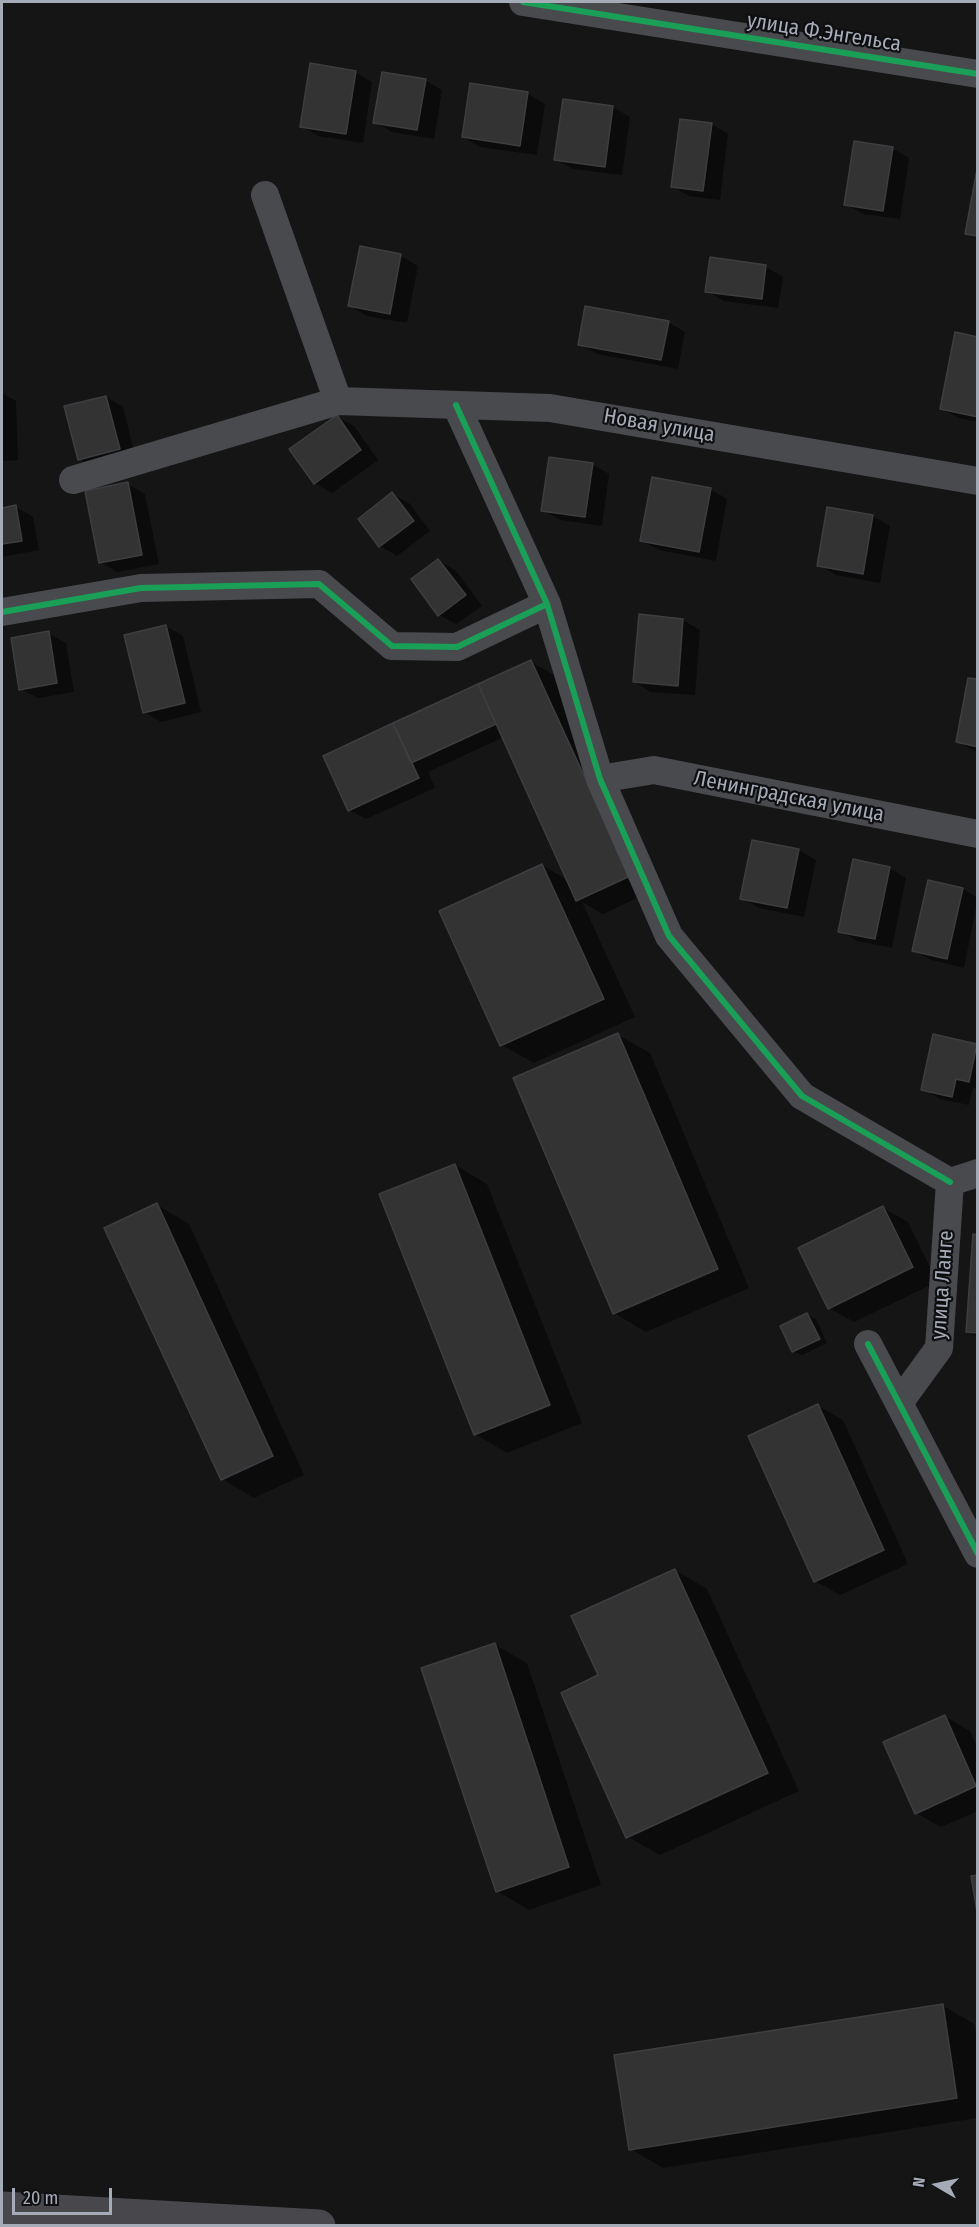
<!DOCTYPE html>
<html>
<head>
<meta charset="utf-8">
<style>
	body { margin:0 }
	#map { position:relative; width:979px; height:2227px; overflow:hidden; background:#151515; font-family:"Fira Sans Condensed",sans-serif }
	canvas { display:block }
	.frame { position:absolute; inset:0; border:3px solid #a5abb7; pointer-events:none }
	.north { position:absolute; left:907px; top:2155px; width:60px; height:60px; -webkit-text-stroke:4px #0f0f11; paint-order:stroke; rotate:279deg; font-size:16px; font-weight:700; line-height:24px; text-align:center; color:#a5abb7 }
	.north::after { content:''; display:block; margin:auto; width:21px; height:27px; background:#a5abb7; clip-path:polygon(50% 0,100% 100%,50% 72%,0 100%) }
	.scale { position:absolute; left:12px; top:2188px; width:100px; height:27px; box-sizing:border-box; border:3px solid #a5abb7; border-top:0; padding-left:8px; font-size:18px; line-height:21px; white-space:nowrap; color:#a5abb7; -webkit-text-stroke:4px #0f0f11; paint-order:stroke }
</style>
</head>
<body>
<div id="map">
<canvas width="979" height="2227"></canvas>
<div class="frame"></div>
<div class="north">N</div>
<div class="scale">20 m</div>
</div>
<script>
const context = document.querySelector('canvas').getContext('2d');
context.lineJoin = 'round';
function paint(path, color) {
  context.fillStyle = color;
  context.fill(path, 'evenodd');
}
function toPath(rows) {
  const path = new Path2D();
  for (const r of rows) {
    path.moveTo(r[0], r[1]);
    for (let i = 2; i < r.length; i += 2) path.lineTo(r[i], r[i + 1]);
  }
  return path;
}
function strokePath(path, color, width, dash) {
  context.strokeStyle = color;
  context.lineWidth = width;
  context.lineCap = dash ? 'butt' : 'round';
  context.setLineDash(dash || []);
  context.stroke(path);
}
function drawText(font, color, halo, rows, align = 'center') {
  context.font = font + ' "Fira Sans Condensed",sans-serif';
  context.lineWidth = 4.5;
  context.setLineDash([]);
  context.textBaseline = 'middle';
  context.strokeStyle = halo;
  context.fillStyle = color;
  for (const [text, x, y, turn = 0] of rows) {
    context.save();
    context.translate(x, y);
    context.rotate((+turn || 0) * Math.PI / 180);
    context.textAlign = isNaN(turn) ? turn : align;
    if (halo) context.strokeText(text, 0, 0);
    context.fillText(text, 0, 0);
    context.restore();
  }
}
paint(toPath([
	[355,72,372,82,363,143,318,136,301,126],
	[425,80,442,90,434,139,392,132,375,122],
	[471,85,528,94,545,104,537,155,480,147,463,137],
	[564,101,613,107,630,117,622,175,573,169,556,159],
	[711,124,728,134,720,200,689,196,672,186],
	[892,148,909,158,900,219,863,214,846,204],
	[361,248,401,256,418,266,407,323,367,316,350,306],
	[712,259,766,267,783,277,778,308,724,301,707,291],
	[668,322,685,332,678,369,597,354,580,344],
	[978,339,978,422,959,418,942,409],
	[2,393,16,401,18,460,2,461],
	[106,397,123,407,136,459,96,469,79,459],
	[337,417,354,426,378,460,332,493,315,483],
	[592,464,609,474,602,526,560,520,543,510],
	[128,484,145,494,159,564,117,572,100,562],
	[710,489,727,499,716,561,659,550,642,541],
	[393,494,410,504,430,531,397,556,380,546,360,519],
	[16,507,33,517,39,550,2,557,2,509],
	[873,516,890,526,880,583,836,575,819,565],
	[438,560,455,570,482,606,456,624,439,615],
	[640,616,683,620,700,630,695,695,651,692,634,682],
	[166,626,183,636,201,712,161,722,144,712],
	[48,633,66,643,74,692,38,698,21,689],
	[531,662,556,676,654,890,603,914,582,902,635,1017,534,1063,502,1045,542,865,569,881,504,737,428,772,435,788,366,819,349,810,325,756],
	[978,681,978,752,957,742],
	[753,841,799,850,816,860,804,917,759,908,742,898],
	[889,868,906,878,892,948,857,941,840,931],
	[963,889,978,898,964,968,931,960,914,951],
	[618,1035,650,1053,749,1288,646,1332,614,1313],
	[977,1045,978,1089,973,1088,969,1105,940,1099,923,1089],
	[455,1165,487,1184,582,1423,507,1453,475,1434],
	[157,1205,189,1224,304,1475,254,1498,222,1479],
	[883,1208,908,1222,937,1282,854,1322,829,1308],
	[978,1236,978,1337,967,1331],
	[807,1315,816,1319,827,1343,802,1355,793,1351],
	[818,1406,843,1420,908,1564,840,1595,815,1581],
	[675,1570,707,1589,799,1791,660,1855,628,1837,600,1676],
	[495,1645,527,1663,601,1885,529,1910,497,1891],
	[944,1716,970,1731,978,1749,978,1811,941,1827,916,1813],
	[942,2005,974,2024,978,2044,978,2118,663,2168,631,2149]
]), '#0007');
const building = toPath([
	[310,63,356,71,346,134,300,127,310,63],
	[382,72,426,79,417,130,373,123,382,72],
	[470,83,528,92,520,146,462,137,470,83],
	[563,99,613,106,605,167,554,160,563,99],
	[680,119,712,123,703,191,671,187,680,119],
	[854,141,893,147,883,211,844,205,854,141],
	[978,164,978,236,965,234,978,164],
	[360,246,401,254,390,314,348,306,360,246],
	[710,257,766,265,762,299,705,292,710,257],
	[585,306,669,321,661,360,578,345,585,306],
	[955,332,978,337,978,417,940,409,955,332],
	[106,396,120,449,78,460,64,406,106,396],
	[337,415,361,450,314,484,289,449,337,415],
	[549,457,593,463,585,517,541,511,549,457],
	[652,477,711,488,699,552,640,541,652,477],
	[128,482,142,555,99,563,85,491,128,482],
	[392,492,414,521,379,547,358,519,392,492],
	[16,505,22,541,2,544,2,508,16,505],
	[827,507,873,515,863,574,817,566,827,507],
	[438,559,466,595,438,616,411,579,438,559],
	[639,614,683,619,678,686,633,682,639,614],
	[166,625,185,703,143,713,124,635,166,625],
	[49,631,57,683,19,690,11,638,49,631],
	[531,660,630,876,576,901,478,684,531,660],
	[968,678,978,679,978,747,956,742,968,678],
	[478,684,496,724,411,763,393,723,478,684],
	[393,723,419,778,348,811,323,756,393,723],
	[752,840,799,849,787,908,740,899,752,840],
	[853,859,890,867,875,939,838,932,853,859],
	[542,864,604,999,500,1046,439,911,542,864],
	[928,880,963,888,947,959,912,951,928,880],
	[618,1033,718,1269,613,1314,513,1078,618,1033],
	[933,1034,977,1044,969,1082,956,1079,952,1097,921,1090,933,1034],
	[455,1164,550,1405,474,1435,379,1194,455,1164],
	[157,1203,273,1456,221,1480,104,1228,157,1203],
	[883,1206,913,1267,828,1309,798,1248,883,1206],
	[973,1234,978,1235,978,1333,966,1332,973,1234],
	[807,1313,820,1339,792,1352,780,1326,807,1313],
	[818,1404,884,1550,814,1582,748,1436,818,1404],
	[675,1569,768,1773,626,1838,561,1693,598,1675,571,1616,675,1569],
	[495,1643,569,1867,496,1892,421,1668,495,1643],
	[945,1715,976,1786,915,1814,883,1742,945,1715],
	[978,1875,978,1918,971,1876,978,1875],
	[943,2004,957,2098,629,2150,614,2055,943,2004]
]);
paint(building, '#333334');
strokePath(building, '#3d3e41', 1.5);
strokePath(toPath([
	[523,2,978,74],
	[338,401,550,408,978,481],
	[456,405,547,604,600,779,669,936,802,1096,950,1182],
	[73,480,338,401,265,195],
	[2,612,141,588,319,584,392,646,457,647,547,604],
	[600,779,654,770,978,834],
	[868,1344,978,1554],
	[899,1403,939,1348,950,1182,978,1173]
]), '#494a4e', 28);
strokePath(toPath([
	[2,2208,319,2226]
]), '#48484c', 33);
strokePath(toPath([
	[523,2,978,74],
	[456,405,547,604,600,779,669,936,802,1096,950,1182],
	[2,612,141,588,319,584,392,646,457,647,547,604],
	[868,1344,978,1554]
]), '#1a9f57', 6);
drawText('21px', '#a5abb7', '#0f0f11', [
	["улица Ф.Энгельса",824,33,9],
	["Новая улица",659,426,10],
	["Ленинградская улица",789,797,11],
	["улица Ланге",943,1285,-86]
]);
</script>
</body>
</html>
